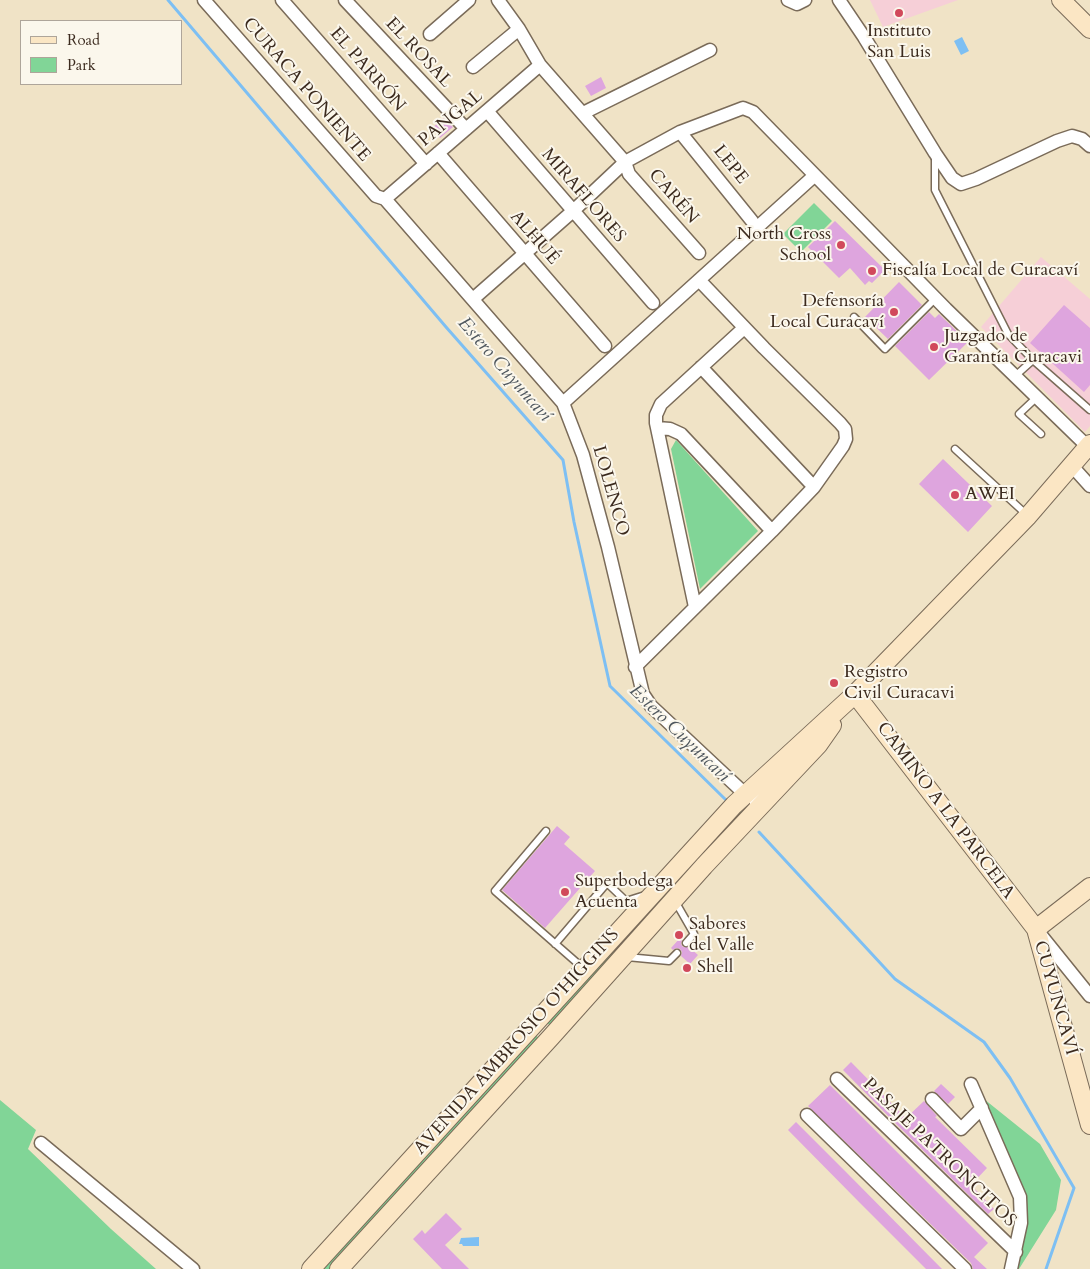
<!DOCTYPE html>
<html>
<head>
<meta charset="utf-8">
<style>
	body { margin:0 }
	#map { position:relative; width:1090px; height:1269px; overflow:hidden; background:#f0e3c6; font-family:Cardo,serif }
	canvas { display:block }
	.legend { position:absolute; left:20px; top:20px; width:162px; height:65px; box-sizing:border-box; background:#fbf7ec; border:1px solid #aea59a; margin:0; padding:6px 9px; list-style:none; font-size:15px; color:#3b2a1e }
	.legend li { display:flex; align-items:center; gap:10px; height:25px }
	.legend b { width:25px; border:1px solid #aea59a }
</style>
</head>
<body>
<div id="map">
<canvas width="1090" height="1269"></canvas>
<ul class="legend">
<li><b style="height:6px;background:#fbe6c4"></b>Road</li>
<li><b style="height:14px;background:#81d597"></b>Park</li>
</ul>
</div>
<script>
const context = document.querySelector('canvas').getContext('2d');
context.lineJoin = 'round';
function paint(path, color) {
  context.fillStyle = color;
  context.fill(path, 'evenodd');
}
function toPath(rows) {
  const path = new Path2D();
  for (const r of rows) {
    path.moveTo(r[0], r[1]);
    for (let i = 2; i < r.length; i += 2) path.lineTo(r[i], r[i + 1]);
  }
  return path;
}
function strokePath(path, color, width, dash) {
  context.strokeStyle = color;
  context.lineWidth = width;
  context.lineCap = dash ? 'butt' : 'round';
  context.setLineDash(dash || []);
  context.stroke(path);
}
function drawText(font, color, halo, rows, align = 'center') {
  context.font = font + ' Cardo,serif';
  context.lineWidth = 4;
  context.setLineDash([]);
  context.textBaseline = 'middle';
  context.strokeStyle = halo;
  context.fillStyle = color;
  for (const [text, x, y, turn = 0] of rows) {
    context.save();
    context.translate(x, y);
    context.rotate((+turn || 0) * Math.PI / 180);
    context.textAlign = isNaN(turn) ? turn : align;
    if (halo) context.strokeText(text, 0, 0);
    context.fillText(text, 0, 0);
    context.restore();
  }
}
paint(toPath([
	[870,0,958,0,883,27],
	[1041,257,1090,299,1090,426,1085,432,981,327]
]), '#f6cfd7');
paint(toPath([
	[814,203,832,221,801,252,783,234],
	[676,440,758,531,700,589,671,449],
	[773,780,706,857,699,851,744,804],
	[692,862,697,866,552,1026,548,1024,548,1020],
	[531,1031,540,1039,329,1269,318,1269],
	[974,1091,1040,1144,1061,1180,1056,1210,1019,1269,1011,1269,1020,1197],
	[0,1100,36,1130,28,1149,111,1229,156,1269,0,1269]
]), '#81d597');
paint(toPath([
	[962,37,969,51,961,55,954,41],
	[479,1237,479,1246,463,1246,462,1244,459,1244,461,1238]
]), '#7dbff3');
strokePath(toPath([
	[168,0,446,327,563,460,574,522,610,686,726,800],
	[759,832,895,979,984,1042,1010,1078,1074,1188,1046,1269]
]), '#7dbff3', 3);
paint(toPath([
	[601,77,606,88,591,96,585,86],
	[444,118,453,127,440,138,432,128],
	[835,221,885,270,872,283,869,281,865,285,850,268,839,278,808,247],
	[899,282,922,305,888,339,865,317],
	[1064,305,1090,328,1090,385,1084,392,1030,343],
	[929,312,935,318,939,314,968,342,929,380,895,346],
	[943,459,992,506,968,532,919,484],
	[557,826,570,837,564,844,595,871,545,928,502,890],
	[680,938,682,940,681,944,683,947,689,947,698,955,690,964,681,956,682,952,680,949,676,948,673,950,671,948],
	[851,1062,906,1118,924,1101,937,1116,935,1117,987,1168,971,1185,994,1209,988,1214,892,1120,843,1070],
	[941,1084,955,1097,948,1104,934,1091],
	[830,1085,988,1243,974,1257,987,1269,973,1269,971,1263,808,1106],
	[796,1122,846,1172,942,1269,926,1269,859,1202,788,1130],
	[446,1213,462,1229,445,1245,469,1269,442,1269,413,1239,422,1230,425,1234]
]), '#dea5de');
const lane = toPath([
	[935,157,935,190,1008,334,1033,360],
	[854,317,885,349,936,298],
	[1014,377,1033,360,1090,410],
	[1036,398,1019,414,1041,434],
	[955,449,1027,515],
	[546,831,495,891,583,968],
	[675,901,694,934,686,943],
	[555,944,607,883,626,901,645,895],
	[627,957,669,961,677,953]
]);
const street = toPath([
	[204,0,376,196,385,199],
	[282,0,426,164],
	[345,0,466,129],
	[498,0,519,29,540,65,625,162,629,174,699,253],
	[788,0,797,4,805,0],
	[839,0,864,37,935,153,952,178,961,184,976,179,1057,141,1072,136,1082,139,1090,146],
	[430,34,469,0],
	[473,67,519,29],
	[487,111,653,303],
	[583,113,710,50],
	[680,132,752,221],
	[438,153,605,346],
	[385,199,563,403,583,455,608,547,643,694,651,706,745,794,755,798,757,808],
	[385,199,540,65],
	[473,299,573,211,625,162,680,132,743,108,753,112,946,309,1088,447],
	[701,367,814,487],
	[563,403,814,176],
	[657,428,670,429,681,434,772,531],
	[1072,466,1090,486],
	[695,607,656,423,656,415,661,404,744,328],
	[635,667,772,531,814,487,843,446,846,439,845,429,840,423,764,348,699,280],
	[1040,934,1090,996],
	[837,1079,1016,1252],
	[971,1084,1020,1197,1021,1223,1011,1269],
	[932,1099,961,1129,982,1108],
	[807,1115,965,1269],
	[41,1143,193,1269]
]);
const secondary = toPath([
	[1061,0,1090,29],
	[855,694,1036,929,1090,1125],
	[1036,929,1090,887],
	[311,1269,734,805,855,694,1028,516,1090,444],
	[339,1269,551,1037,704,866,818,745,832,725]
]);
strokePath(lane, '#7a6b59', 9);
strokePath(street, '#7a6b59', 15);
strokePath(secondary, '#7a6b59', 20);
strokePath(lane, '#fff', 6);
strokePath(street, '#fff', 12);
strokePath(secondary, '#fbe6c4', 18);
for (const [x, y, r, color] of [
	[899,13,5,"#d1495b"],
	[841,245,5,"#d1495b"],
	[872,271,5,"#d1495b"],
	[894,312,5,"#d1495b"],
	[934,347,5,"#d1495b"],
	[955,495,5,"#d1495b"],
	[834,683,5,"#d1495b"],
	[565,892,5,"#d1495b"],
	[679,935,5,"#d1495b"],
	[687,968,5,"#d1495b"]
]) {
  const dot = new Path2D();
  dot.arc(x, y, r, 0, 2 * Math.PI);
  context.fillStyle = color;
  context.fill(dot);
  strokePath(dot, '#fbf7ec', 2);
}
drawText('18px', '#3b2a1e', '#fbf7ec', [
	["Instituto",899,32,"center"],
	["San Luis",899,53,"center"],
	["North Cross",831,235,"right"],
	["School",831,256,"right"],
	["Fiscalía Local de Curacaví",882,271],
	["Defensoría",884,302,"right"],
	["Local Curacaví",884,323,"right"],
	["Juzgado de",944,337],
	["Garantía Curacavi",944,358],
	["AWEI",965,495],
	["Registro",844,673],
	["Civil Curacavi",844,694],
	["Superbodega",575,882],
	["Acuenta",575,903],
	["Sabores",689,925],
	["del Valle",689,946],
	["Shell",697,968]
], 'left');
drawText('18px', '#3b2a1e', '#fbf7ec', [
	["EL ROSAL",418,53,47],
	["EL PARRÓN",367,70,49],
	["CURACA PONIENTE",306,90,49],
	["PANGAL",451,119,-40],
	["LEPE",730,165,51],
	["MIRAFLORES",583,196,49],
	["CARÉN",673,197,49],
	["ALHUÉ",534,238,49],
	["LOLENCO",610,491,74],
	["CAMINO A LA PARCELA",945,811,53],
	["CUYUNCAVÍ",1055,998,74],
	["AVENIDA AMBROSIO O'HIGGINS",517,1042,-48],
	["PASAJE PATRONCITOS",939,1153,44]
]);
drawText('italic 19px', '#4f575e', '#fbf7ec', [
	["Estero Cuyuncaví",504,370,49],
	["Estero Cuyuncaví",679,734,44]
]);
</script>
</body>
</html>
